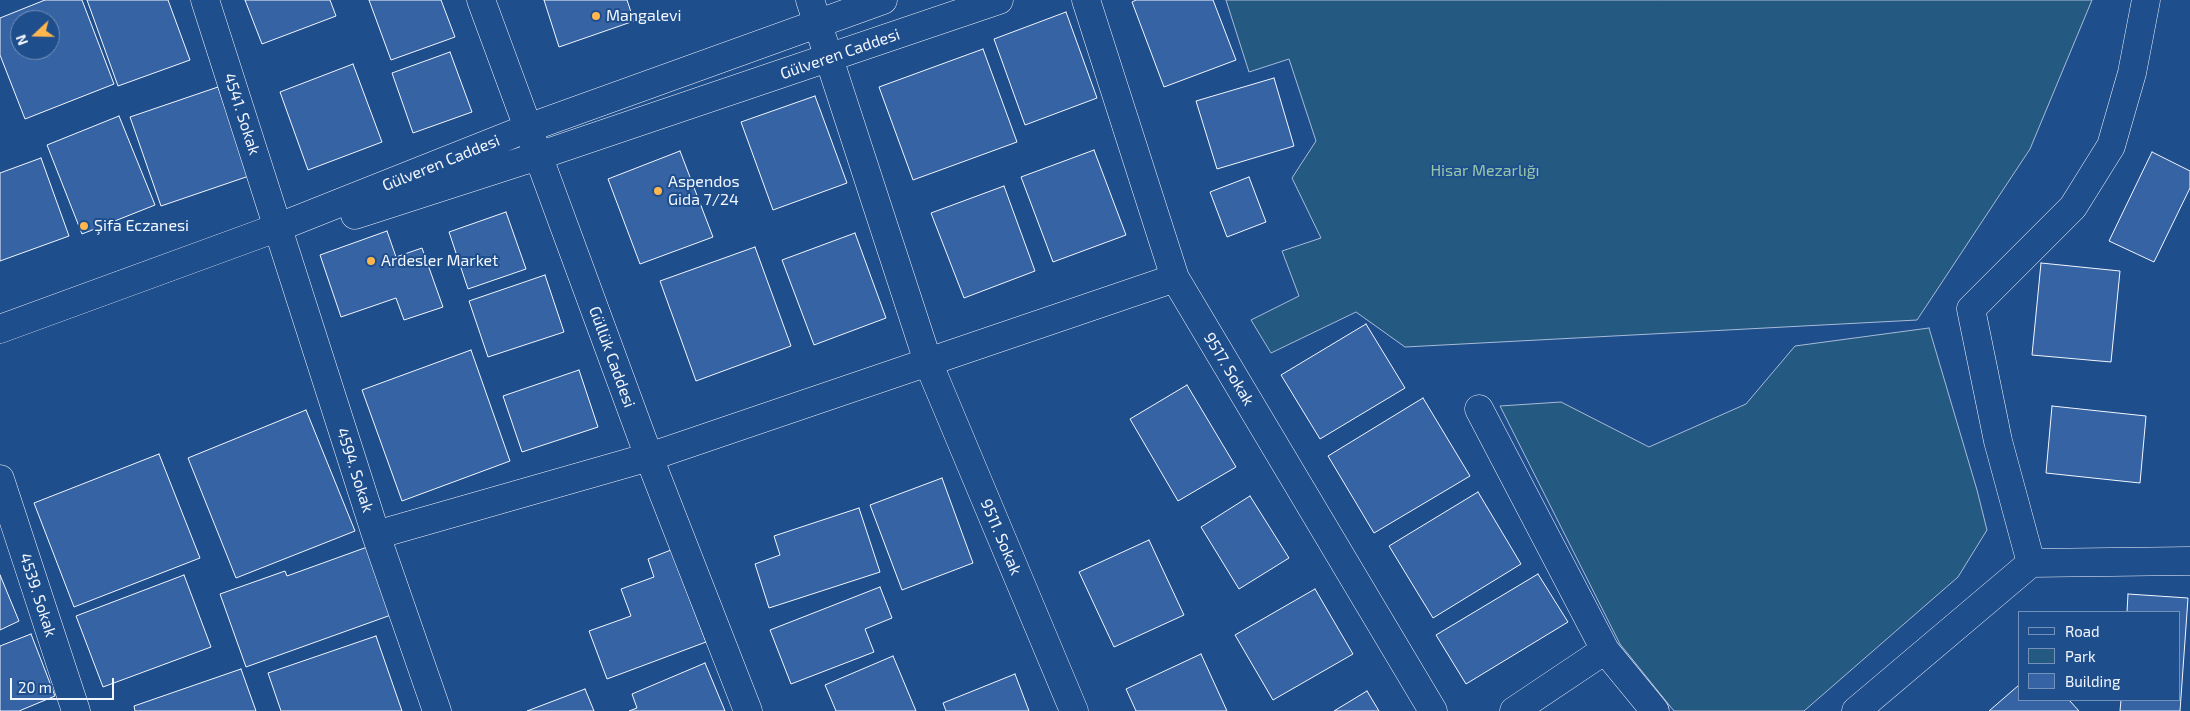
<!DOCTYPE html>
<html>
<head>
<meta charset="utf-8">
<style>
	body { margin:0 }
	#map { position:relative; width:2190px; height:711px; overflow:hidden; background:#1f4e8c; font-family:"Exo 2",sans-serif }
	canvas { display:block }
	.legend { position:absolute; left:2018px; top:611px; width:162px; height:90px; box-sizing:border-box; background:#1f4e8c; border:1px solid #7391ba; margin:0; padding:6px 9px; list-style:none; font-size:15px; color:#f2f6ff }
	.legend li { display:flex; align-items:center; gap:10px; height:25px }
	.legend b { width:25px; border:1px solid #7391ba }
	.north { position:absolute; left:10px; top:10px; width:50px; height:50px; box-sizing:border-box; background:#1f4e8c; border:1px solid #7391ba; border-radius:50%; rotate:249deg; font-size:14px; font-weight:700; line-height:20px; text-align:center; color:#f2f6ff }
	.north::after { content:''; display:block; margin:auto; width:18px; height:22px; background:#ffb74d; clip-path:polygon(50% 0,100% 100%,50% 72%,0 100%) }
	.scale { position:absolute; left:10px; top:678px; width:104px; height:22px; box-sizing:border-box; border:2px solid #f2f6ff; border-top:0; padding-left:6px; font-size:15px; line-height:18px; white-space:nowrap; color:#f2f6ff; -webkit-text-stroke:4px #1f4e8c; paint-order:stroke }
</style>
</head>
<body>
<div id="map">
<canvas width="2190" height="711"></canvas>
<ul class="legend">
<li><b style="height:6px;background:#1f4e8c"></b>Road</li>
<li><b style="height:14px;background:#245a82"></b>Park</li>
<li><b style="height:14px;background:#3563a3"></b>Building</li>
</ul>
<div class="north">N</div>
<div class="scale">20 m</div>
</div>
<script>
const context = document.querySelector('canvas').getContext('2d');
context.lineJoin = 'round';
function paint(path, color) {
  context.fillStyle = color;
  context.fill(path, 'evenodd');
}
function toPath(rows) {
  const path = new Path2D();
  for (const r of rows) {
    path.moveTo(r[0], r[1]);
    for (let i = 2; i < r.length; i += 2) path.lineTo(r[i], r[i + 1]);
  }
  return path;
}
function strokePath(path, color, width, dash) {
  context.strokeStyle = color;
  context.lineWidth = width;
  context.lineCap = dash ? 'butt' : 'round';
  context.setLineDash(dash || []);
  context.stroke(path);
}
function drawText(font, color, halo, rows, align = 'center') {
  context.font = font + ' "Exo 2",sans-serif';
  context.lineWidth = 4;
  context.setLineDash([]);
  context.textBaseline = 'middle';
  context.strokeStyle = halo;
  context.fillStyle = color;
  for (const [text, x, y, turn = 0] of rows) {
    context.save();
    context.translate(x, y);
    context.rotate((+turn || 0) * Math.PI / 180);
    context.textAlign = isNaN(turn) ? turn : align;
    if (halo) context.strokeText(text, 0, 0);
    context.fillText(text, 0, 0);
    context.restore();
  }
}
const green = toPath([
	[1226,0,2092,0,2030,149,1917,320,1405,347,1356,312,1271,353,1251,320,1299,296,1282,251,1321,238,1292,178,1316,141,1289,59,1249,72,1226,0],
	[1929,328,1977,490,1987,530,1958,577,1804,711,1674,711,1620,644,1500,406,1561,402,1649,447,1746,404,1795,346,1929,328]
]);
paint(green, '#245a82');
strokePath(green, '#a8bbd7', 1);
const building = toPath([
	[45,0,82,0,114,84,25,119,0,55,0,18,45,0],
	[20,20,50,20,50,50,20,50,20,20],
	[87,0,168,0,190,60,118,86,87,0],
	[245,0,330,0,336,16,262,44,245,0],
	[369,0,441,0,455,37,391,60,369,0],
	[544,0,627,0,634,21,559,47,544,0],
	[1136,0,1213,0,1236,60,1164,87,1132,2,1136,0],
	[1066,12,1097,98,1025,125,994,39,1066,12],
	[983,49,1017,142,913,180,879,87,983,49],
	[450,52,472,112,413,133,392,73,450,52],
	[353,64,382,142,308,170,280,92,353,64],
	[1274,78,1294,146,1217,169,1196,101,1274,78],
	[218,87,249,176,161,206,130,117,218,87],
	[815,96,847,183,773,210,741,122,815,96],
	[119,116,155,205,82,234,47,145,119,116],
	[1094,150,1126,235,1053,262,1021,177,1094,150],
	[680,151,713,237,640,264,608,179,680,151],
	[2152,152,2190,171,2190,188,2154,262,2109,241,2152,152],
	[41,158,69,236,0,261,0,173,41,158],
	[1249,177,1266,222,1227,237,1210,192,1249,177],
	[1004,186,1035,271,964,298,931,213,1004,186],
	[506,212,526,269,468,289,449,232,506,212],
	[387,231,396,257,422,248,443,307,404,320,396,298,341,317,320,255,387,231],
	[855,233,886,318,814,345,782,260,855,233],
	[755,247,791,346,696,381,660,281,755,247],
	[2041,263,2120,271,2111,362,2032,355,2041,263],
	[545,275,564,332,488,357,469,301,545,275],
	[1366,324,1405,388,1320,439,1281,375,1366,324],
	[471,350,510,461,402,501,362,390,471,350],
	[579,370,598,427,522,452,503,396,579,370],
	[1187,385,1236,467,1178,501,1130,419,1187,385],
	[1423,398,1470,476,1374,533,1328,456,1423,398],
	[2052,406,2146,416,2140,483,2046,473,2052,406],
	[306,410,355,531,236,578,188,458,306,410],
	[159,454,200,558,74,607,34,503,159,454],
	[942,478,973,563,902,590,870,505,942,478],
	[1478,492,1521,564,1433,618,1389,546,1478,492],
	[1250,496,1289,558,1239,589,1201,527,1250,496],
	[859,508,880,572,769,608,755,564,780,555,774,536,859,508],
	[1149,540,1184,615,1114,647,1079,572,1149,540],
	[370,546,391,615,246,667,220,594,285,571,287,576,370,546],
	[671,550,706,642,607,679,589,631,631,616,621,589,654,577,648,559,671,550],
	[1538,574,1568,622,1466,684,1436,635,1538,574],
	[0,575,19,621,0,630,0,575],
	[184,575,211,647,103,687,76,616,184,575],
	[880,587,892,618,865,629,874,652,791,684,770,630,880,587],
	[1315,589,1353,654,1273,700,1235,635,1315,589],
	[2128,594,2188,598,2180,711,2120,711,2121,700,2179,700,2179,612,2127,612,2128,594],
	[31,634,55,696,19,711,0,711,0,646,31,634],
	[376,636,402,711,281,711,268,673,376,636],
	[1201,654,1227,711,1136,711,1126,689,1201,654],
	[893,656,916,711,836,711,825,685,893,656],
	[705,663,725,711,629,711,637,708,632,694,705,663],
	[241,669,256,711,135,711,134,706,241,669],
	[1015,674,1029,711,946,711,943,703,1015,674],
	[2019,685,2019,700,2069,700,2079,711,1989,711,2019,685],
	[585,689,594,711,527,711,585,689],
	[1367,691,1379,711,1334,711,1367,691]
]);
paint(building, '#3563a3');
strokePath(building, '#f2f6ff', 1);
const minor = toPath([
	[205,0,376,535,437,711],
	[481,0,649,457,748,711],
	[810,0,928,362,1074,711],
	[1086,0,1175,278,1433,711],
	[355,215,538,156,999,0],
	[0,329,279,227,528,128,883,0],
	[1479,409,1605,650,1655,711],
	[0,479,76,711],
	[376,535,649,457,1175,278],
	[2031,563,1998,441,1971,309,2073,207,2111,146,2132,73,2146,0],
	[1514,711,1605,650],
	[1856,711,2031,563,2190,561]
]);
strokePath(minor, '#f2f6ff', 29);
strokePath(minor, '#1f4e8c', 28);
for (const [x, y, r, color] of [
	[596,16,5,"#ffb74d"],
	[658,191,5,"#ffb74d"],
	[84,226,5,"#ffb74d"],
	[371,261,5,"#ffb74d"]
]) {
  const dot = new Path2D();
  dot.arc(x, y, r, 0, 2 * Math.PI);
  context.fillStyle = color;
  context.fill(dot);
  strokePath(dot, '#1f4e8c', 2);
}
drawText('16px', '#f2f6ff', '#1f4e8c', [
	["Mangalevi",606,16],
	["Aspendos",668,182],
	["Gida 7/24",668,200],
	["Şifa Eczanesi",94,226],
	["Ardesler Market",381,261]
], 'left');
drawText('16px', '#f2f6ff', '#1f4e8c', [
	["Gülveren Caddesi",840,54,-19],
	["4541. Sokak",242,114,72],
	["Gülveren Caddesi",441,163,-22],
	["Güllük Caddesi",612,357,70],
	["9517. Sokak",1229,369,59],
	["4594. Sokak",355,470,72],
	["9511. Sokak",1001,537,67],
	["4539. Sokak",38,595,72]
]);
drawText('16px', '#97c8a6', '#1f4e8c', [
	["Hisar Mezarlığı",1485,171]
]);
</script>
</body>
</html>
